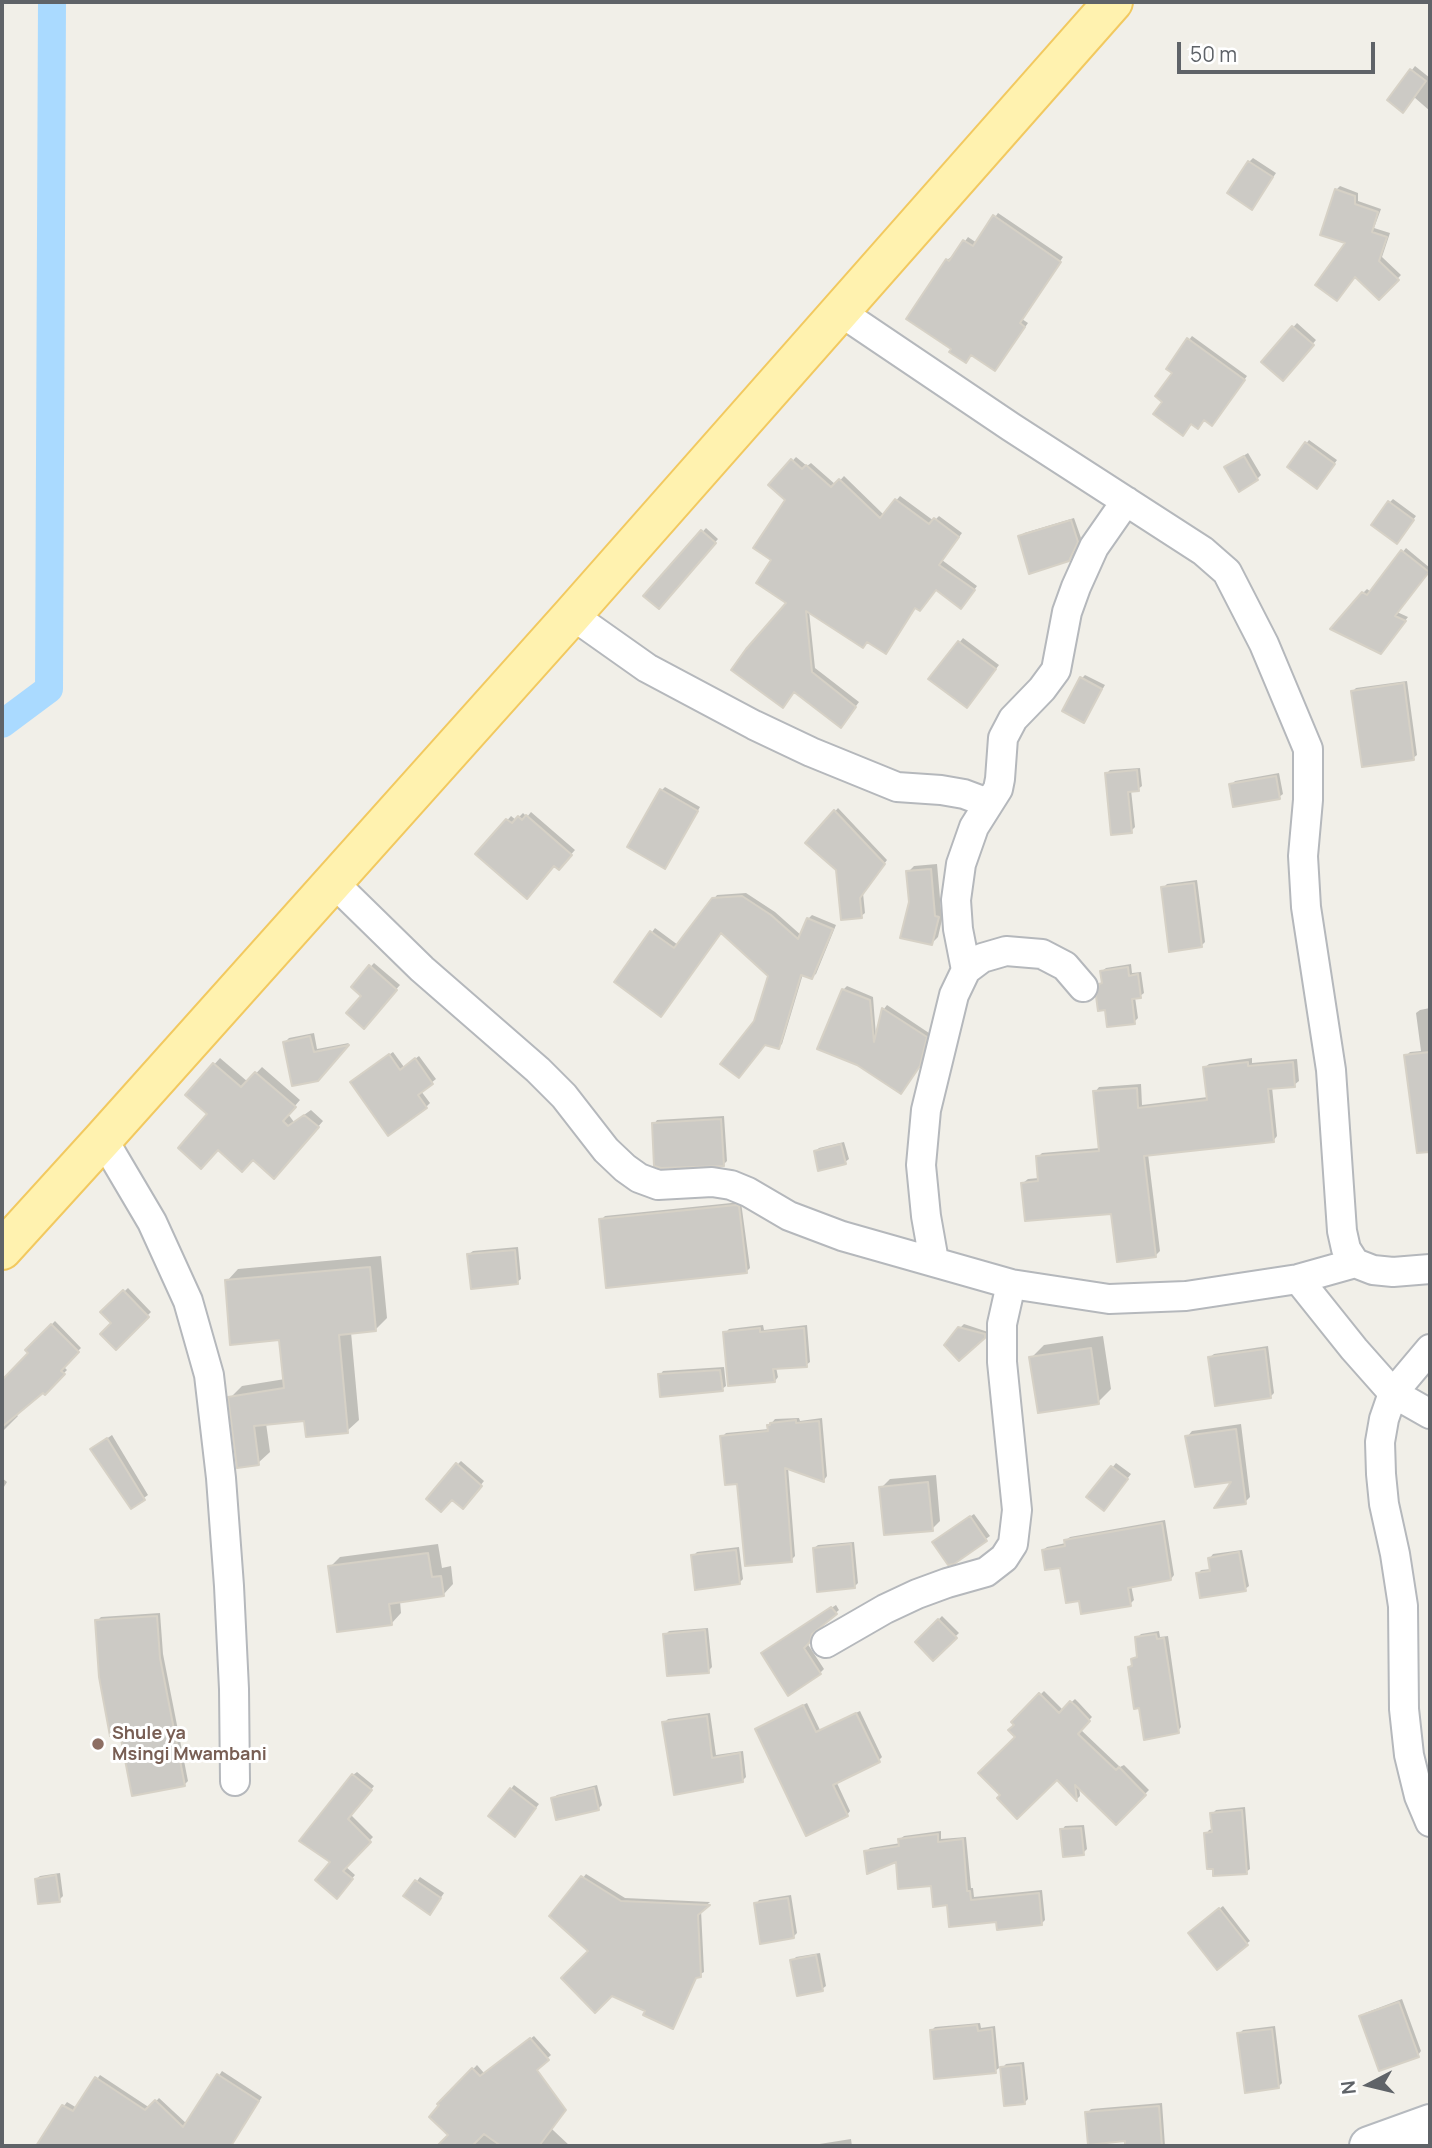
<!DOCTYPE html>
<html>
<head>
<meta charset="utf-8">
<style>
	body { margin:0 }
	#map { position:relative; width:1432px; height:2148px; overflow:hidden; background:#f1efe8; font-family:Manrope,sans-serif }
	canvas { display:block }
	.frame { position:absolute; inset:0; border:4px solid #5f6368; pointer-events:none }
	.north { position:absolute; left:1334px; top:2050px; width:70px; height:70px; -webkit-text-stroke:5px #fff; paint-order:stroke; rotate:263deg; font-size:19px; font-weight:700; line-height:28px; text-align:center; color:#5f6368 }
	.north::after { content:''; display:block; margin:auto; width:24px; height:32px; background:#5f6368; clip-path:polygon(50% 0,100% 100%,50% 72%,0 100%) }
	.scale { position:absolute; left:1177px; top:42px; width:198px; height:32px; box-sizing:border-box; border:4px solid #5f6368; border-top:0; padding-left:9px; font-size:21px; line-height:24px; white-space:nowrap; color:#5f6368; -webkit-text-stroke:5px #fff; paint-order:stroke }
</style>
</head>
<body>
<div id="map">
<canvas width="1432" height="2148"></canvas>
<div class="frame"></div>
<div class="north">N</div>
<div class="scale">50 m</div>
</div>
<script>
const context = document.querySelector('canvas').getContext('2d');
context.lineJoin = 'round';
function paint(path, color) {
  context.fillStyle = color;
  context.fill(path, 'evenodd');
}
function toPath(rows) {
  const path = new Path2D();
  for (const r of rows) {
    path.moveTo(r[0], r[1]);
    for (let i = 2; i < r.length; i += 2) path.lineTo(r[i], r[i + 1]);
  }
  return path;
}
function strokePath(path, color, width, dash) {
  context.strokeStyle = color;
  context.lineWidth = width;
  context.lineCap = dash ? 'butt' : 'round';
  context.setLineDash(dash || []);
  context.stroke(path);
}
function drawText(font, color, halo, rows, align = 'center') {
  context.font = font + ' Manrope,sans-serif';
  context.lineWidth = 6;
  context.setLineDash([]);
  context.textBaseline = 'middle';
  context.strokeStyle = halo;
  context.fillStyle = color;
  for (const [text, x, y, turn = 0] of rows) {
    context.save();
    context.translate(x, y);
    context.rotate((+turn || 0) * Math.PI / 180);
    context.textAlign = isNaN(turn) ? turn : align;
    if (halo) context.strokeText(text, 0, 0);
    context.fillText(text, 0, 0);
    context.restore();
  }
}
paint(toPath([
	[1415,66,1430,78,1430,111,1414,97,1389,100],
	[1253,158,1276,173,1255,204,1249,162],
	[1340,186,1358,193,1358,201,1381,209,1374,228,1390,233,1382,257,1401,275,1379,298,1356,275,1336,190],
	[998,213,1063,257,1022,319,1028,323,998,366,947,260,951,257,953,258,968,237,977,243],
	[1297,323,1316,340,1286,375,1263,361],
	[1192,336,1247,376,1216,420,1174,372,1189,340],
	[1309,440,1337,460,1321,483,1306,444],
	[1248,453,1261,475,1257,479,1230,464],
	[796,457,807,466,811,463,836,485,844,476,884,515,900,496,934,521,939,516,962,533,942,560,977,586,965,603,937,588,916,606,809,611,815,668,859,702,844,722,795,691,789,603,773,560,788,500,771,485],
	[1393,499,1416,516,1400,538,1390,502],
	[1074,518,1081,538,1073,556,1068,560,1020,537,1024,533],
	[706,528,718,539,658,607,646,596],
	[1406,548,1430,568,1397,612,1408,617,1384,648,1363,593,1367,589,1371,592],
	[963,638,999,665,970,702,931,679],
	[1085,675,1105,685,1084,720,1082,678],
	[1407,681,1417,755,1413,758,1353,691,1356,688],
	[1140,768,1142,786,1138,789,1131,790,1135,827,1131,831,1106,774,1110,770],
	[1279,773,1283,794,1279,797,1231,785,1235,781],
	[665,787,700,807,665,867,661,791],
	[838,808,887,860,863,893,865,913,861,916,838,869,808,843],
	[531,812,575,850,559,868,555,864,478,854,511,816,516,820,523,813,527,817],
	[937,864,941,910,944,911,938,937,931,944,910,902,908,872,914,866],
	[1197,880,1205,942,1201,946,1163,888,1167,884],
	[746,893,775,912,802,936,808,919,812,915,836,925,816,974,812,977,803,974,782,1044,778,1047,756,1022,770,976,721,931,616,982,655,928,678,945,717,895],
	[374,963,400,985,364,1026,363,995,353,986],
	[1131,964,1132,973,1141,972,1144,993,1140,996,1135,997,1138,1018,1134,1022,1106,1008,1102,971,1106,968],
	[847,986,873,997,876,1036,884,1009,887,1005,929,1033,923,1061,901,1092,843,990],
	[1430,1008,1430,1120,1415,1122,1406,1056,1410,1052,1421,1051,1416,1013,1420,1010],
	[314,1033,317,1049,349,1043,322,1075,285,1042,289,1038],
	[393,1052,404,1067,419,1056,436,1079,421,1091,430,1103,426,1107,356,1078],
	[220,1058,248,1082,262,1067,300,1100,288,1114,294,1122,311,1110,323,1121,280,1171,188,1094],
	[1252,1058,1252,1063,1297,1059,1299,1081,1294,1085,1272,1087,1277,1136,1273,1141,1148,1154,1160,1251,1156,1255,1112,1212,1023,1183,1028,1179,1039,1178,1038,1157,1042,1153,1100,1148,1095,1092,1099,1087,1141,1084,1142,1105,1208,1097,1204,1068,1209,1064],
	[724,1116,727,1161,723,1165,654,1124,657,1120],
	[844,1142,849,1159,845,1162,815,1152,819,1148],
	[741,1202,750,1268,746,1272,601,1220,605,1216],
	[518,1247,521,1279,517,1282,469,1254,473,1251],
	[381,1256,387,1318,375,1330,351,1332,359,1420,347,1431,306,1419,266,1423,270,1452,258,1463,230,1398,242,1386,285,1379,281,1338,227,1281,238,1269],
	[128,1288,151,1312,116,1347,113,1323,103,1312],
	[55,1321,81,1348,63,1366,67,1370,45,1392,43,1391,15,1413,18,1416,2,1432,2,1382,31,1353,27,1350],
	[964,1324,988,1332,959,1358,960,1328],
	[763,1325,764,1330,807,1325,810,1362,806,1365,776,1367,778,1377,775,1381,725,1333,729,1329],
	[1103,1336,1111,1389,1098,1402,1031,1358,1044,1345],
	[1268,1346,1274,1393,1271,1396,1210,1357,1214,1354],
	[724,1367,726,1386,722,1389,660,1375,663,1371],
	[799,1418,800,1421,822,1418,827,1476,824,1480,788,1467,795,1556,791,1560,739,1482,722,1437,726,1433,769,1429,769,1426,775,1419],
	[1241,1424,1250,1497,1245,1502,1234,1480,1187,1437,1192,1431],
	[112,1435,148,1495,131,1507,92,1449],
	[461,1461,484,1481,466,1503,452,1498,457,1465],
	[1116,1463,1131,1474,1107,1505,1089,1497],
	[936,1475,940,1521,932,1529,881,1488,890,1479],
	[2,1478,7,1482,2,1490],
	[974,1514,990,1536,953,1562,938,1539],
	[1165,1520,1174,1575,1171,1579,1131,1585,1134,1600,1130,1604,1080,1599,1062,1566,1043,1550,1047,1547,1066,1543,1066,1540,1070,1537],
	[854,1542,858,1583,854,1587,814,1548,818,1545],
	[438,1544,442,1568,451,1566,453,1584,443,1595,400,1601,401,1613,391,1624,330,1567,340,1557],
	[739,1547,743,1579,739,1583,693,1556,697,1552],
	[1242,1550,1249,1586,1245,1589,1198,1574,1201,1570,1212,1569,1210,1558,1213,1554],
	[836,1605,839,1610,815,1630,813,1636,807,1643,824,1669,820,1673,766,1650],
	[160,1613,163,1654,188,1781,184,1785,97,1621,101,1617],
	[942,1616,959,1633,933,1658,917,1642],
	[708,1628,712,1667,708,1671,665,1635,669,1631],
	[1159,1631,1160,1637,1168,1636,1181,1727,1178,1731,1140,1706,1129,1668,1137,1655,1137,1638,1141,1634],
	[1044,1691,1063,1710,1075,1699,1079,1703,1092,1717,1080,1729,1120,1767,1124,1765,1149,1790,1116,1823,1079,1786,1080,1796,1077,1799,1018,1737,1016,1725,1013,1722],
	[807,1703,820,1730,860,1711,882,1757,878,1761,836,1781,850,1811,847,1815,757,1729,761,1726],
	[710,1713,716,1755,743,1751,746,1777,742,1781,664,1723,668,1719],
	[357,1772,374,1786,351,1815,373,1837,345,1866,355,1875,340,1893,332,1862,353,1775],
	[514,1785,539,1804,518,1831,511,1789],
	[597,1785,602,1805,598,1809,553,1798,557,1795],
	[1245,1807,1250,1869,1246,1872,1206,1834,1209,1830,1213,1829,1212,1814,1216,1810],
	[1084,1825,1087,1849,1083,1853,1062,1830,1065,1826],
	[941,1831,941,1839,966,1837,971,1888,973,1888,974,1897,1042,1890,1045,1920,1041,1924,998,1920,949,1903,932,1884,897,1860,866,1852,870,1848,901,1843,900,1839,904,1836],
	[60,1873,63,1896,59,1900,36,1879,40,1876],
	[586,1874,625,1898,710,1902,701,1910,704,1972,697,1976,676,2023,672,2027,647,2010,591,1951,583,1878],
	[420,1877,444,1893,433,1909,406,1896],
	[791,1895,797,1933,793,1937,756,1904,759,1900],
	[1223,1906,1250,1941,1246,1944,1194,1929],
	[820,1953,826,1986,822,1989,792,1961,796,1957],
	[1402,1999,1421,2051,1418,2055,1361,2016,1365,2013],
	[980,2023,981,2028,995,2026,999,2068,995,2071,932,2030,935,2027],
	[1275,2026,1282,2083,1278,2087,1239,2034,1243,2030],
	[534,2036,551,2055,529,2075,509,2055],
	[1024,2062,1028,2099,1024,2103,1002,2068,1006,2064],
	[477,2065,484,2073,489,2070,570,2146,475,2146,472,2144,469,2146,457,2146,448,2137,451,2135,440,2104],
	[222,2071,262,2097,230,2146,218,2146,214,2144,212,2146,118,2146,110,2138,104,2146,38,2146,64,2106,67,2102,77,2108,100,2075,150,2108,159,2098,187,2124],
	[1162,2103,1165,2146,1127,2146,1126,2139,1087,2113,1091,2109],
	[851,2139,852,2146,807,2146]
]), '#0003');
strokePath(toPath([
	[2,724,49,689,52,2]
]), '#aadaff', 28);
const building = toPath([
	[1410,69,1426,81,1403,113,1387,100,1410,69],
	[1248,161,1273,177,1252,210,1227,193,1248,161],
	[1335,189,1355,196,1355,204,1378,212,1372,232,1387,237,1379,261,1399,280,1379,300,1355,277,1337,301,1315,285,1345,243,1320,235,1335,189],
	[993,215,1061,262,1020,323,1025,327,995,371,971,355,966,363,949,352,951,349,906,319,946,259,949,261,963,240,973,246,993,215],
	[1292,326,1314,345,1283,381,1261,362,1292,326],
	[1187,338,1245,380,1212,426,1204,420,1198,429,1191,424,1183,436,1153,414,1162,402,1155,396,1172,373,1166,369,1187,338],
	[1305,442,1335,464,1317,489,1287,467,1305,442],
	[1244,456,1258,480,1239,492,1224,467,1244,456],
	[791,459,802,469,806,465,831,487,839,479,880,518,895,499,929,524,934,518,959,537,939,565,975,590,961,609,936,590,920,611,915,608,886,654,867,642,863,648,806,611,812,672,856,707,841,728,794,692,783,708,731,670,746,649,786,603,756,583,771,560,753,548,785,500,768,485,791,459],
	[1388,501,1414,520,1397,544,1371,525,1388,501],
	[1071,520,1078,542,1069,561,1029,574,1018,536,1071,520],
	[701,530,716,543,659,609,643,596,701,530],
	[1401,550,1429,572,1395,616,1406,621,1381,654,1330,629,1362,592,1367,595,1401,550],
	[958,641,996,669,967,708,928,679,958,641],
	[1080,677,1102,689,1084,723,1062,711,1080,677],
	[1404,683,1414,760,1362,767,1351,691,1404,683],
	[1137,770,1139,791,1128,792,1132,833,1111,835,1105,773,1137,770],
	[1276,776,1280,799,1233,807,1229,784,1276,776],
	[660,789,698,811,665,869,627,847,660,789],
	[834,810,885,864,860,898,862,918,841,920,836,870,805,843,834,810],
	[526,815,572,855,559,870,554,866,527,899,475,854,506,819,512,823,518,816,522,820,526,815],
	[931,869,935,916,939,917,932,945,900,938,909,902,906,871,931,869],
	[1194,883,1202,947,1169,952,1161,887,1194,883],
	[742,896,771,915,798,939,807,918,833,929,812,979,801,975,779,1049,765,1045,739,1078,720,1064,754,1021,768,976,721,933,661,1017,614,982,650,931,674,948,712,898,742,896],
	[369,965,397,990,364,1029,346,1013,361,996,351,987,369,965],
	[1128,967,1129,976,1138,974,1141,998,1132,999,1135,1024,1107,1027,1105,1010,1098,1011,1096,996,1099,984,1102,983,1100,971,1128,967],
	[842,989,870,1000,874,1042,882,1008,927,1037,920,1066,901,1094,857,1065,817,1049,842,989],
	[310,1036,314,1052,349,1045,318,1081,292,1086,283,1042,310,1036],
	[1430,1052,1430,1152,1417,1153,1404,1055,1430,1052],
	[389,1054,400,1070,415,1058,433,1084,418,1095,427,1108,388,1136,350,1082,389,1054],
	[1248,1062,1248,1066,1293,1062,1295,1087,1268,1089,1274,1142,1144,1156,1156,1257,1117,1262,1111,1214,1025,1221,1021,1183,1038,1181,1036,1156,1099,1151,1093,1091,1137,1088,1138,1108,1207,1100,1203,1067,1248,1062],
	[213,1063,241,1087,255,1072,296,1107,283,1121,288,1126,304,1115,319,1127,274,1179,253,1160,242,1172,218,1150,201,1169,178,1148,207,1114,185,1095,213,1063],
	[721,1119,724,1166,661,1168,654,1166,652,1123,721,1119],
	[841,1144,846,1164,818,1171,814,1151,841,1144],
	[736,1205,739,1206,747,1273,606,1288,599,1219,736,1205],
	[515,1250,518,1284,471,1289,467,1254,515,1250],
	[370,1267,376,1331,339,1335,348,1433,306,1437,304,1421,254,1426,259,1465,237,1468,228,1397,284,1388,279,1340,230,1345,225,1280,370,1267],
	[123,1290,149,1317,116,1350,100,1334,111,1323,100,1312,123,1290],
	[51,1324,79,1352,61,1371,65,1374,45,1395,43,1393,2,1427,2,1380,28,1353,25,1350,51,1324],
	[958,1327,985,1334,985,1338,959,1361,944,1345,958,1327],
	[760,1328,760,1332,804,1328,807,1367,773,1369,775,1382,728,1386,723,1332,760,1328],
	[1091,1348,1099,1404,1038,1413,1029,1357,1091,1348],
	[1265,1349,1271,1398,1215,1406,1208,1357,1265,1349],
	[720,1370,723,1391,660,1397,658,1374,720,1370],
	[796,1420,796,1423,819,1421,824,1482,785,1468,792,1562,745,1566,737,1484,725,1485,720,1436,768,1431,767,1425,770,1425,770,1423,796,1420],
	[1236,1429,1246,1504,1214,1508,1231,1482,1195,1487,1185,1436,1236,1429],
	[107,1438,145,1500,131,1509,90,1449,107,1438],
	[456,1463,482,1486,463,1509,452,1500,441,1512,426,1499,456,1463],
	[1111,1466,1128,1479,1104,1511,1086,1497,1111,1466],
	[928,1482,933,1531,884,1535,879,1487,928,1482],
	[970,1516,987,1541,954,1564,948,1565,932,1542,970,1516],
	[1162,1523,1171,1580,1128,1588,1131,1606,1081,1614,1079,1601,1066,1603,1060,1568,1045,1570,1042,1550,1065,1546,1064,1540,1162,1523],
	[851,1544,855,1588,817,1592,813,1548,851,1544],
	[736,1550,740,1584,695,1590,691,1555,736,1550],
	[1239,1552,1246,1591,1200,1598,1196,1573,1210,1571,1208,1558,1239,1552],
	[428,1553,432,1577,441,1576,444,1596,389,1604,392,1625,337,1632,328,1566,428,1553],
	[831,1607,837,1614,812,1634,810,1642,804,1648,821,1674,788,1696,761,1653,831,1607],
	[157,1616,160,1658,185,1786,132,1796,120,1734,110,1736,99,1677,95,1620,157,1616],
	[938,1619,957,1638,933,1661,915,1642,938,1619],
	[705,1630,709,1673,667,1676,663,1634,705,1630],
	[1156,1634,1157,1639,1164,1638,1179,1733,1144,1740,1139,1708,1134,1709,1128,1667,1132,1666,1131,1659,1137,1657,1135,1637,1156,1634],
	[1039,1693,1059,1713,1070,1701,1076,1706,1090,1721,1078,1734,1116,1770,1119,1767,1146,1795,1116,1825,1075,1785,1077,1801,1057,1780,1017,1819,997,1798,1000,1795,978,1773,1015,1737,1008,1730,1014,1725,1011,1722,1039,1693],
	[803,1705,816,1732,856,1713,880,1762,833,1785,848,1816,806,1836,755,1729,803,1705],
	[707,1716,712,1758,740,1753,743,1782,674,1795,662,1722,707,1716],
	[352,1774,372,1790,348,1819,371,1842,343,1871,353,1879,337,1899,315,1880,330,1862,299,1841,352,1774],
	[510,1788,536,1808,515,1837,488,1816,510,1788],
	[594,1788,599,1810,556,1820,551,1798,594,1788],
	[1242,1810,1247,1874,1213,1876,1213,1869,1207,1869,1204,1833,1212,1832,1210,1813,1242,1810],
	[1081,1828,1084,1855,1063,1857,1060,1829,1081,1828],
	[938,1834,938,1842,963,1839,967,1891,970,1891,971,1900,1039,1893,1042,1925,997,1930,996,1922,949,1927,947,1905,933,1907,931,1886,898,1889,896,1862,867,1874,864,1851,899,1846,898,1839,938,1834],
	[56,1875,60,1902,38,1904,35,1879,56,1875],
	[581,1876,621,1901,710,1905,698,1915,701,1977,696,1978,673,2029,643,2015,645,2011,612,1996,595,2013,561,1978,588,1951,549,1916,581,1876],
	[415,1880,441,1898,430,1915,403,1896,415,1880],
	[788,1898,794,1938,760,1944,754,1903,788,1898],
	[1219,1908,1248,1945,1217,1970,1188,1933,1219,1908],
	[816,1955,823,1991,797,1996,790,1960,816,1955],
	[1399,2002,1419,2057,1379,2071,1359,2016,1399,2002],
	[977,2025,978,2031,992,2029,996,2073,934,2079,930,2030,977,2025],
	[1272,2029,1279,2088,1245,2093,1237,2033,1272,2029],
	[530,2038,549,2060,537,2070,566,2110,539,2146,501,2146,484,2134,472,2146,437,2146,448,2135,429,2117,439,2105,437,2104,472,2068,480,2076,530,2038],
	[1021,2065,1025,2104,1004,2106,1000,2067,1021,2065],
	[217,2074,259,2101,231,2146,36,2146,62,2105,73,2111,95,2077,145,2110,155,2100,183,2127,217,2074],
	[1159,2106,1162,2146,1125,2146,1125,2141,1088,2145,1085,2112,1159,2106]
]);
paint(building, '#cccac5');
strokePath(building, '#d6d1c6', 2);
const street = toPath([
	[839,311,1011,427,1203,551,1227,572,1264,644,1308,749,1308,800,1303,856,1306,907,1331,1070,1342,1231,1346,1249,1355,1263,1373,1270,1393,1272,1430,1269],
	[572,615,647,668,754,725,811,752,897,787,941,790,964,794,988,803],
	[333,882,422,969,538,1070,564,1096,606,1150,625,1168,639,1178,658,1185,712,1182,731,1185,748,1192,789,1216,842,1236,1011,1284,1109,1299,1186,1296,1298,1279,1355,1263],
	[966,970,958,929,956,900,961,864,974,827,998,789,1000,779,1003,738,1013,719,1042,689,1056,670,1067,612,1076,587,1094,547,1126,501],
	[103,1139,152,1222,188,1301,209,1375,221,1478,229,1586,234,1689,235,1781],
	[934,1261,926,1216,921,1165,926,1110,954,995,966,970,982,958,1006,951,1042,954,1065,966,1083,987],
	[1298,1279,1354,1349,1393,1393,1430,1414],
	[1430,1349,1393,1393,1384,1419,1380,1442,1381,1474,1384,1504,1395,1554,1403,1606,1404,1709,1409,1755,1419,1796,1430,1822],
	[826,1643,885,1609,917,1594,947,1583,986,1572,1004,1558,1013,1544,1017,1510,1002,1362,1002,1324,1011,1284]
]);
const secondary = toPath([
	[1369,2146,1430,2124]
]);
const primary = toPath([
	[2,1250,103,1139,572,615,1113,2]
]);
strokePath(street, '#b5b8bc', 32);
strokePath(secondary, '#b6babf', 42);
strokePath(primary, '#f2c960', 42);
strokePath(street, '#fff', 28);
strokePath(secondary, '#fff', 38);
strokePath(primary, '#fff2af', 38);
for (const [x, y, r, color] of [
	[98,1744,7,"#8d6e63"]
]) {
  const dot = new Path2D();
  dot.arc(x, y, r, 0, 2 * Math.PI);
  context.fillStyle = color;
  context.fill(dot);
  strokePath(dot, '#fff', 2.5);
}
drawText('bold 18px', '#785e54', '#fff', [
	["Shule ya",112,1734],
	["Msingi Mwambani",112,1755]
], 'left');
</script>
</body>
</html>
